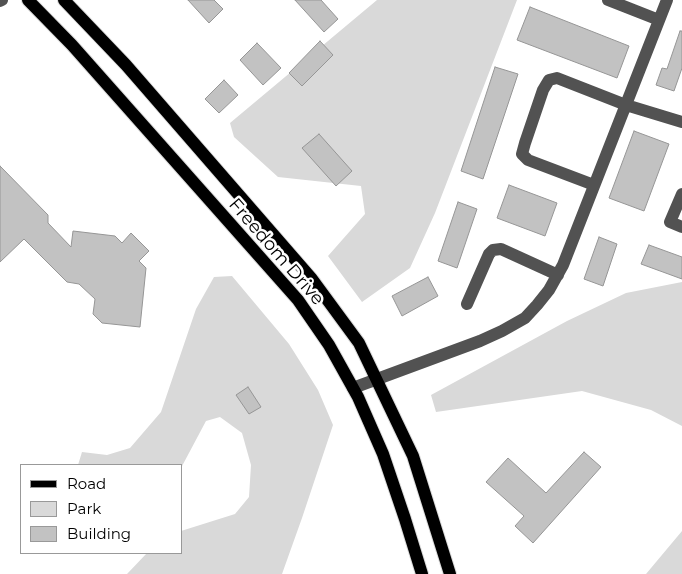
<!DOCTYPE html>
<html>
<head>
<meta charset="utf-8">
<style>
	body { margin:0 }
	#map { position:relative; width:682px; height:574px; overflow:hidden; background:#fff; font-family:Montserrat,sans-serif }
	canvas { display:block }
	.legend { position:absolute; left:20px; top:464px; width:162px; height:90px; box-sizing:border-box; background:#fff; border:1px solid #999; margin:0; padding:6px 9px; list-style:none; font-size:15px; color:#000 }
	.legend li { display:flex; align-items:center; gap:10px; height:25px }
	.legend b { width:25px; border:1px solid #999 }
</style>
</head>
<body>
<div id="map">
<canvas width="682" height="574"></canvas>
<ul class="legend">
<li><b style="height:6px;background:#000"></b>Road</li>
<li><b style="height:14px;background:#d9d9d9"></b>Park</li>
<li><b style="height:14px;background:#c2c2c2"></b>Building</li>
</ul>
</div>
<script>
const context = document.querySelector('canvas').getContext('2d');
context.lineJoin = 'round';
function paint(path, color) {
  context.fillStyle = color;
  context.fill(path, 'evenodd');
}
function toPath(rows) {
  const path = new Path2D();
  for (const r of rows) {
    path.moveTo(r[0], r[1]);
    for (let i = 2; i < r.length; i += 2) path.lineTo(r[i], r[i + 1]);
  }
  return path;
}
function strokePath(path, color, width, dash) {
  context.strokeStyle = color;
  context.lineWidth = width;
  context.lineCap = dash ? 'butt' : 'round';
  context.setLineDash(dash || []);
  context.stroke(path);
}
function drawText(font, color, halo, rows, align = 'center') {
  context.font = font + ' Montserrat,sans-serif';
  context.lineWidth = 5;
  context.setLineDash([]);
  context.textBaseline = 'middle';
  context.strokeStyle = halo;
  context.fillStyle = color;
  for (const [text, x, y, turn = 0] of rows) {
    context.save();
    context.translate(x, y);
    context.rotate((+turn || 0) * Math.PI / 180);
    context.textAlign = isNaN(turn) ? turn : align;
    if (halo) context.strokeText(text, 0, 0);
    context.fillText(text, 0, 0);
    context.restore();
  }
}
paint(toPath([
	[377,0,517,0,435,213,410,268,362,302,328,256,365,214,361,186,278,177,234,137,230,123],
	[232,276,289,344,318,390,333,425,302,518,282,574,127,574,147,553,181,553,181,531,235,514,249,497,251,465,242,433,220,417,206,421,181,468,181,465,78,465,82,452,107,455,130,448,161,412,196,309,214,277],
	[682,282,682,426,651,410,582,391,436,412,431,395,567,321,626,293],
	[682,531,682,574,646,574]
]), '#d9d9d9');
const building = toPath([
	[188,0,214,0,223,9,209,23,188,0],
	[295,0,321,0,338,19,324,32,295,0],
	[530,7,629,46,617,78,517,40,530,7],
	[680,31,682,31,682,68,674,91,656,85,662,68,667,69,680,31],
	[320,41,333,55,302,86,289,73,320,41],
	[257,43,281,68,263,85,240,60,257,43],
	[495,67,518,74,483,179,461,171,495,67],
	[224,80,238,95,219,113,205,99,224,80],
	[634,131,669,144,644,211,609,198,634,131],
	[319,134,352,171,336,186,302,148,319,134],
	[0,166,48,215,48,223,71,247,73,231,115,236,122,243,131,233,149,251,139,261,146,268,140,327,102,323,93,314,95,299,79,284,67,282,24,239,0,262,0,166],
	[509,185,557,203,545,236,497,218,509,185],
	[458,202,477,209,457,268,438,261,458,202],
	[599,237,617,244,603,286,584,279,599,237],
	[649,245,682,257,682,279,641,264,649,245],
	[428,277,438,296,402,316,392,296,428,277],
	[248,387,261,407,249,414,236,395,248,387],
	[584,452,601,467,533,543,515,526,524,516,486,482,508,458,546,493,584,452]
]);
paint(building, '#c2c2c2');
strokePath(building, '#969696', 1);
const major = toPath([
	[28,0,72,45,298,300,329,345,358,397,383,454,405,519,422,574],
	[64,0,126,65,312,279,359,343,413,456,450,574]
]);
strokePath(major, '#dbdbdb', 14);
strokePath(toPath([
	[608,0,659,20],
	[0,1,2,0],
	[594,185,528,160,522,154,525,143,543,90,549,80,557,78,626,105,682,122],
	[682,194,670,222,682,227],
	[467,304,489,254,493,250,501,249,558,275],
	[353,388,480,341,502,331,525,318,537,305,549,290,563,265,667,0]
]), '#525252', 12);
strokePath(major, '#000', 12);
drawText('18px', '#000', '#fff', [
	["Freedom Drive",276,252,49]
]);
</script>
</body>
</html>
